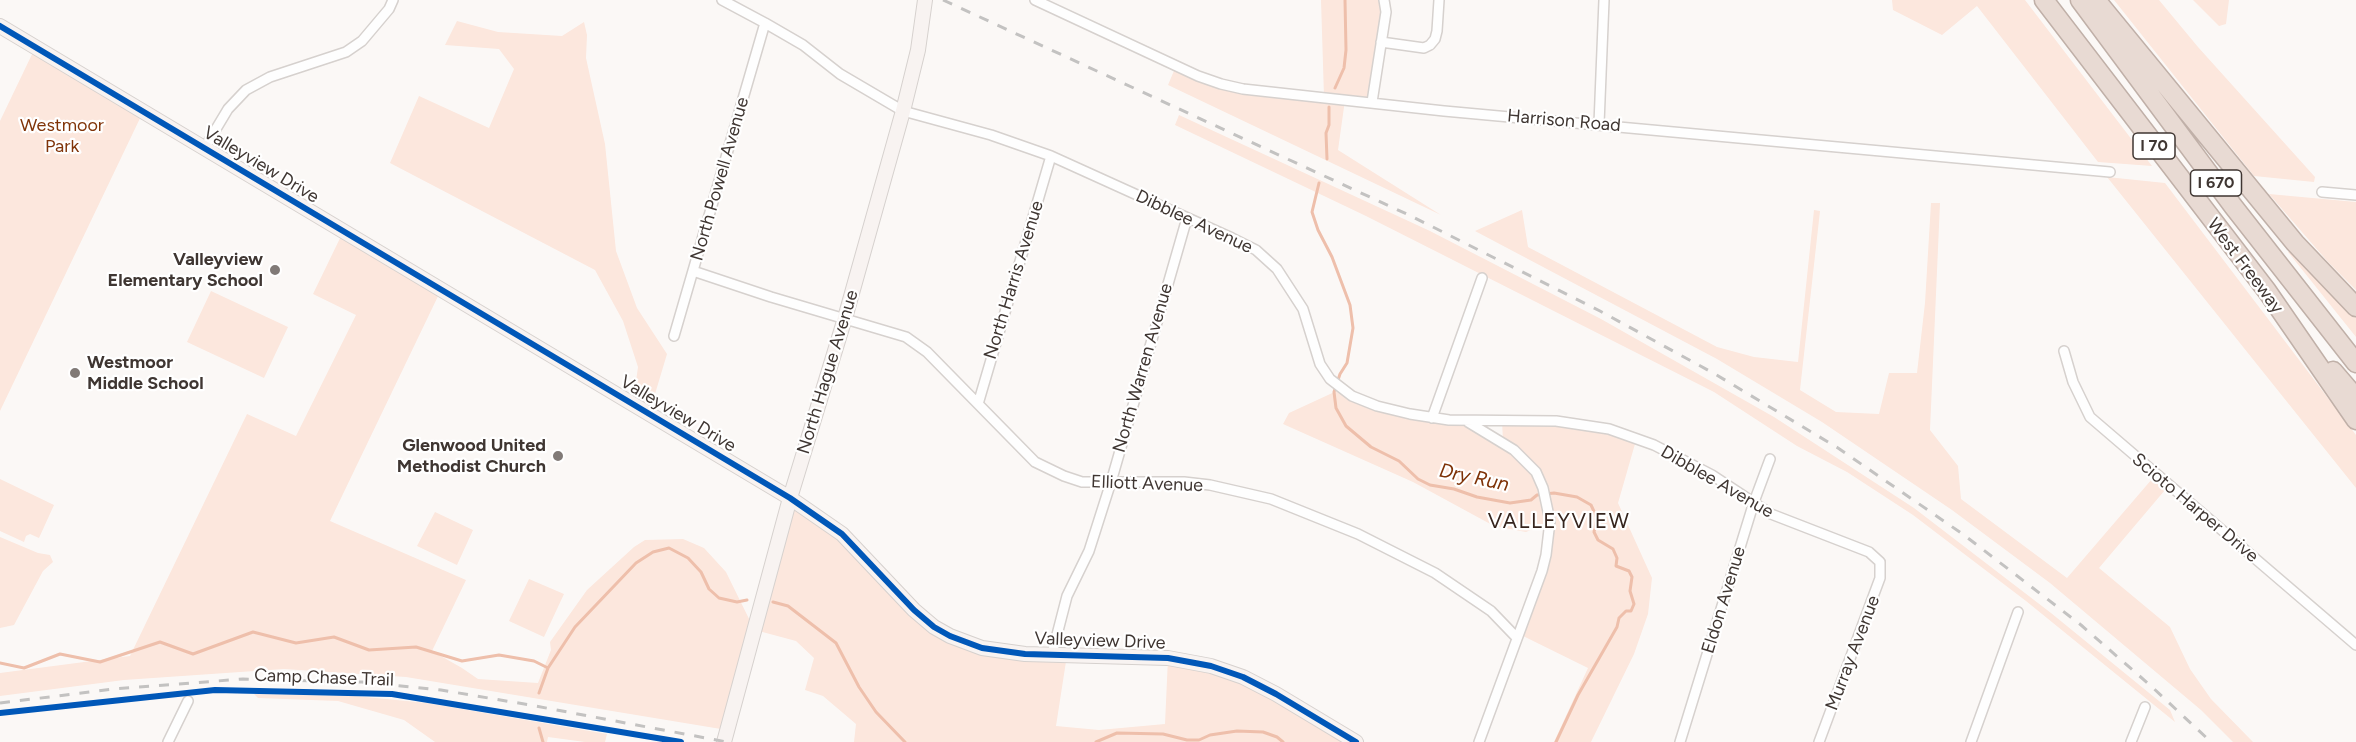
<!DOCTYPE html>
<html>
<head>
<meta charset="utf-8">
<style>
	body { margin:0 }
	canvas { display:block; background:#fbf8f6 }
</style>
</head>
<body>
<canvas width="2356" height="742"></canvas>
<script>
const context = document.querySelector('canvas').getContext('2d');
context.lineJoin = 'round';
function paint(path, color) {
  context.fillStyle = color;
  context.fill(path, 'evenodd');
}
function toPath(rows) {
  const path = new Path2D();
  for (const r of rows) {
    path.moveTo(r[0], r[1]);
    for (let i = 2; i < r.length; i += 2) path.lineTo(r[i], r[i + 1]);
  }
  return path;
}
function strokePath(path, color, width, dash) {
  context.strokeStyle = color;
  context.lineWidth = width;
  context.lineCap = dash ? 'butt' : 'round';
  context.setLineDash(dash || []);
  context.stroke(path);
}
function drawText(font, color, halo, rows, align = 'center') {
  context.font = font + ' Figtree,sans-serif';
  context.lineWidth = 4.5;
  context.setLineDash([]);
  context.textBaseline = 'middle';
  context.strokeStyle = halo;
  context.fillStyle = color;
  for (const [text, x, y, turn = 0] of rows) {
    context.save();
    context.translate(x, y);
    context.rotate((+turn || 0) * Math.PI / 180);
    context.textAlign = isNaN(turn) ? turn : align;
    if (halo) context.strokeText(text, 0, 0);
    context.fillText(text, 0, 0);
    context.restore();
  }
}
paint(toPath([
	[1321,0,1384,0,1372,102,1345,100,1338,150,1441,215,1168,85,1176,66,1221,84,1324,97],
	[1892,0,2025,0,2152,166,2098,162,1977,6,1942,35,1893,10],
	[2114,0,2159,0,2198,47,2315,177,2314,182,2254,176],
	[2193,0,2229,0,2226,24,2219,26],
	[457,21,498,32,562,36,584,22,587,35,586,58,605,144,616,251,637,308,667,354,649,414,633,403,638,367,623,321,595,270,390,163,419,96,489,128,514,69,499,49,445,45],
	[35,48,143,112,0,411,0,121],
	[1179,115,1430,231,1601,319,1774,417,1914,508,2051,613,2170,710,2175,722,2026,601,1913,515,1847,472,1797,446,1714,392,1366,216,1175,125],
	[2107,177,2165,183,2356,435,2356,488],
	[2269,194,2356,202,2356,290,2328,262],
	[1931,203,1940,203,1930,430,1958,466,1961,499,2067,578,2152,479,2165,490,2099,568,2170,627,2190,669,2211,699,2253,742,2233,742,2201,710,2050,583,1952,510,1822,422,1717,359,1475,231,1522,210,1528,247,1717,347,1754,357,1798,362,1814,210,1820,211,1800,390,1836,412,1879,414,1889,373,1917,373,1925,303],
	[343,232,441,290,330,521,466,580,432,651,462,668,478,679,538,683,551,650,550,642,587,590,634,547,645,540,683,539,704,548,726,572,754,629,790,498,828,522,902,598,960,640,1067,655,1056,726,1099,730,1165,724,1168,658,1211,666,1356,742,854,742,856,724,823,696,805,690,814,658,796,641,755,630,727,730,406,677,284,669,124,680,0,696,0,673,130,656,247,414,296,436,356,315,313,294],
	[2292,249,2356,317,2356,337,2288,252],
	[211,291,288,327,264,378,187,342],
	[1341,389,1378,407,1467,421,1503,441,1502,421,1556,421,1637,437,1618,503,1652,578,1648,614,1634,654,1591,742,1554,742,1588,668,1519,634,1542,571,1549,522,1526,532,1494,526,1413,482,1283,424,1289,413],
	[0,479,54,505,39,538,30,534,26,536,24,542,0,531],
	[435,512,473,530,457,565,417,546],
	[0,537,38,553,50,555,53,562,43,571,14,625,0,628],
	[529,579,564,594,544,637,509,621],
	[254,694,355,696,427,703,607,734,605,742,585,742,548,737,547,742,435,742,404,720,338,701,258,698]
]), '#fce7dd');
strokePath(toPath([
	[1335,88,1344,68,1346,50,1345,0],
	[1327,159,1326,133,1329,125,1329,107],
	[1319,183,1312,212,1318,230,1332,257,1350,305,1353,328,1347,363,1340,374,1334,392,1336,408,1346,426,1371,447,1399,461,1418,479,1430,485,1454,489,1477,497,1510,503,1531,500,1537,495,1554,493,1577,497,1591,505,1597,518,1594,532,1598,540,1613,549,1617,558,1616,566,1629,571,1632,577,1630,591,1634,604,1631,611,1626,611,1619,618,1617,627,1578,695,1556,742],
	[773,602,788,606,836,643,859,687,876,712,905,742],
	[0,663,24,668,60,654,100,662,160,642,193,654,253,632,296,643,334,637,369,650,416,647,462,661,499,655,534,661,548,668],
	[539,693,548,668,575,627,636,563,653,552,669,548,688,558,701,572,709,589,719,598,737,602,747,600],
	[539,728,543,742],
	[1096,742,1117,733,1163,734,1187,740,1199,740,1210,735,1237,731,1263,732,1277,737,1283,742]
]), '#eebfab', 3);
const street = toPath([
	[722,0,765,23,803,45,840,74,903,111,991,135,1051,156,1232,238,1256,250,1277,269,1303,309,1320,364,1330,379,1352,396,1377,406,1410,414,1449,420,1556,421,1609,429,1654,445,1712,475,1771,514,1869,552,1880,562,1880,578,1819,742],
	[1035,0,1198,76,1221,84,1243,89,1444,111,2110,172],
	[1381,42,1424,48,1430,45,1435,39,1437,31,1439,0],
	[1372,102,1386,12,1384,0],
	[1599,124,1604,0],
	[204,149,228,109,246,90,270,77,346,52,362,41,389,9,393,0],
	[2322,192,2356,195],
	[693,271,771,297,906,337,927,352,1035,462,1064,476,1082,482,1184,482,1210,485,1271,499,1358,534,1435,573,1491,611,1517,638],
	[674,336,765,23],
	[2064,351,2073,382,2090,417,2356,645],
	[978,404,1051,156],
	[1432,418,1482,278],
	[1468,422,1514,450,1536,472,1543,488,1550,521,1546,555,1542,571,1479,742],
	[1052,654,1067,596,1089,551,1111,482,1187,218],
	[168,742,188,701],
	[1680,742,1754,502,1770,459],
	[1971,742,2018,612],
	[2131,742,2145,707]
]);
const secondary = toPath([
	[0,26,790,498,842,534,914,610,934,627,950,636,982,648,1025,654,1168,658,1211,666,1243,677,1276,694,1356,742],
	[724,742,790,498,845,318,903,111,918,50,925,0]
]);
const highway = toPath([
	[2044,0,2267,291,2356,420],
	[2080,0,2233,206,2356,363],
	[2096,0,2295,243,2356,307],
	[2333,371,2356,398]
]);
strokePath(street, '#d6d1ce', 12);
strokePath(secondary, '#d6d1ce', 16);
strokePath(highway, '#c0b0a8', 21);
strokePath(street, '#fefefe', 9);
strokePath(secondary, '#f8f3f1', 14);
strokePath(highway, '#e8dad3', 18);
strokePath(toPath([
	[943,0,1411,216,1600,311,1715,374,1838,448,1964,535,2081,625,2151,686,2211,742],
	[0,703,114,689,243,679,362,682,441,690,530,705,727,742]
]), '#c3c2c1', 3, [10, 10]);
strokePath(toPath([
	[0,26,790,498,842,534,914,610,934,627,950,636,982,648,1025,654,1168,658,1211,666,1243,677,1276,694,1356,742],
	[0,713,215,690,392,694,681,742]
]), '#0057b8', 6);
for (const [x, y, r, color] of [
	[275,270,6,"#817a77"],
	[75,373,6,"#817a77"],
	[558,456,6,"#817a77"]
]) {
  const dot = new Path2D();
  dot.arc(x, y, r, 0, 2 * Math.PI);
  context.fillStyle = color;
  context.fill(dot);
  strokePath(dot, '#fff', 2);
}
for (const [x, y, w] of [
	[2154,146,42],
	[2216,183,51]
]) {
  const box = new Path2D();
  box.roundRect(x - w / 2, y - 13, w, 26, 4.5);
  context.fillStyle = '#fff';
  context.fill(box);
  strokePath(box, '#3f3632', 1.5);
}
drawText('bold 16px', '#3f3632', null, [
	["I 70",2154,146],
	["I 670",2216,183]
]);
drawText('18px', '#3f3632', '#fff', [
	["Harrison Road",1564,121,5],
	["Valleyview Drive",261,165,31],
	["North Powell Avenue",720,179,-74],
	["Dibblee Avenue",1194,222,25],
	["West Freeway",2245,266,53],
	["North Harris Avenue",1014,280,-73],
	["North Warren Avenue",1143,368,-74],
	["North Hague Avenue",828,372,-73],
	["Valleyview Drive",678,414,31],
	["Dibblee Avenue",1717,482,30],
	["Elliott Avenue",1147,484,2],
	["Scioto Harper Drive",2195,508,40],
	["Eldon Avenue",1724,600,-73],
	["Valleyview Drive",1100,641,2],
	["Murray Avenue",1853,653,-69],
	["Camp Chase Trail",324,678,2]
]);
drawText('18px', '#803409', '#fff', [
	["Westmoor",62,126],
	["Park",62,147]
]);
drawText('bold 18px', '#3f3632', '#fff', [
	["Valleyview",263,260],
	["Elementary School",263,281],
	["Westmoor",87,363,"left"],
	["Middle School",87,384,"left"],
	["Glenwood United",546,446],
	["Methodist Church",546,467]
], 'right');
drawText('italic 20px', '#7e3207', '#fff', [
	["Dry Run",1474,478,12]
]);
context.letterSpacing = '1.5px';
drawText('21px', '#36251e', '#fff', [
	["VALLEYVIEW",1559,522]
]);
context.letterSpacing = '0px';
</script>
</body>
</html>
